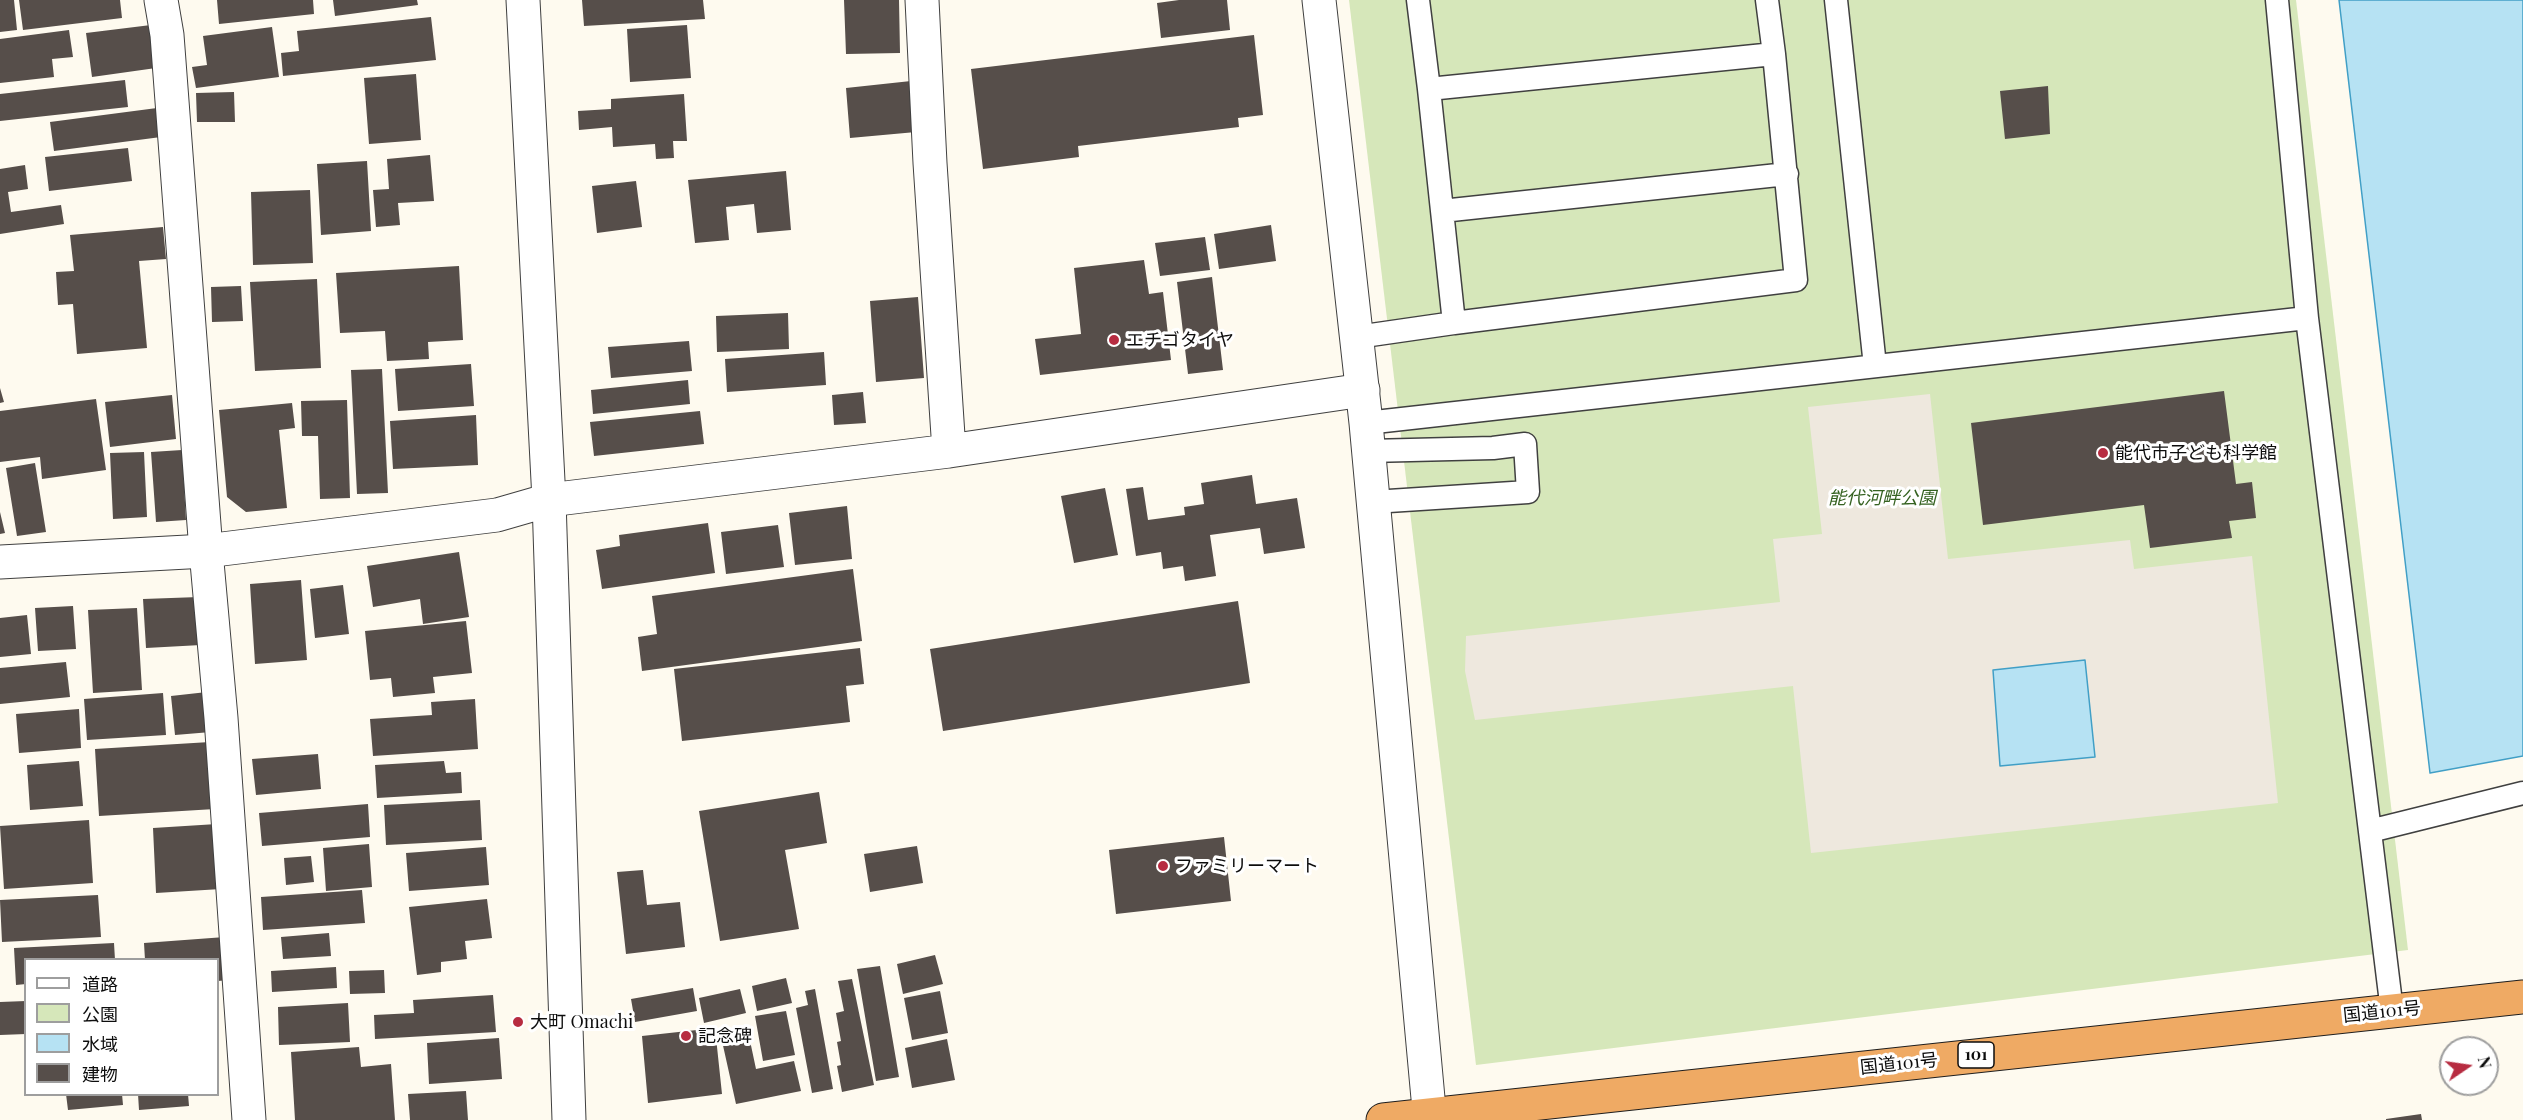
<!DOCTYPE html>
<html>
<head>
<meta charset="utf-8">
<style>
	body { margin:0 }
	#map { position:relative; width:2523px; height:1120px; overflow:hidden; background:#fefaef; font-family:"Playfair Display","Noto Sans JP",serif }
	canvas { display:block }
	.legend { position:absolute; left:24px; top:958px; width:195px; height:138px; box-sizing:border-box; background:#fff; border:2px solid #9e9e9e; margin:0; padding:8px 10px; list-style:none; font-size:18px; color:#0d0d0d }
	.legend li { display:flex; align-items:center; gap:12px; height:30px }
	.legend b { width:30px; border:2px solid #9e9e9e }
	.north { position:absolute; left:2439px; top:1036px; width:60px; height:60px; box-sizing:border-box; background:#fff; border:2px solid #9e9e9e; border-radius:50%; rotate:77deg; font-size:16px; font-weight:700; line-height:24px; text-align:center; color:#0d0d0d }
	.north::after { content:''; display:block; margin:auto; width:21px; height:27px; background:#b72c41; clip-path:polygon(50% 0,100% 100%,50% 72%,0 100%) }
</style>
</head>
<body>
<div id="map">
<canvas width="2523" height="1120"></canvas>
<ul class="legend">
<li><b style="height:8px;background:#fff"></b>道路</li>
<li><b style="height:16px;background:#d6e7ba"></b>公園</li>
<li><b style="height:16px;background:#b6e2f3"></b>水域</li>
<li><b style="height:16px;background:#564e4a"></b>建物</li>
</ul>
<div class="north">N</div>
</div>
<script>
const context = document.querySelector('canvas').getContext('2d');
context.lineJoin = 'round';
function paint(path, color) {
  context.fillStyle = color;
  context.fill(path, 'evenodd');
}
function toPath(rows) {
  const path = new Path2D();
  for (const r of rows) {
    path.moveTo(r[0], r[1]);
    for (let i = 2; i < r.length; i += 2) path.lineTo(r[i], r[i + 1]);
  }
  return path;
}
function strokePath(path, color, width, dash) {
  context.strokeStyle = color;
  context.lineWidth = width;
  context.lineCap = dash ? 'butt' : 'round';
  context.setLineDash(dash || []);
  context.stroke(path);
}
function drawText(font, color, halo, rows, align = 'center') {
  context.font = font + ' "Playfair Display","Noto Sans JP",serif';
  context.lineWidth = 6;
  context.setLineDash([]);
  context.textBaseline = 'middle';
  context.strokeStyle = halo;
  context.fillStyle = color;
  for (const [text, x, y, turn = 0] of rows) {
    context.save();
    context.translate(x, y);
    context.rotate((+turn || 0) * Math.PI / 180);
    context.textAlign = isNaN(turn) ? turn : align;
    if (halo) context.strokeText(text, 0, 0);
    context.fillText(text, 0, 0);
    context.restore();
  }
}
paint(toPath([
	[1349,0,2296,0,2408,950,1476,1065]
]), '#d6e7ba');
paint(toPath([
	[1930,394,1948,559,2130,540,2134,569,2252,556,2278,803,1811,853,1793,686,1475,720,1465,671,1466,636,1780,602,1773,539,1822,534,1808,407]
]), '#eee8de');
const water = toPath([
	[2339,0,2523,0,2523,756,2430,773,2339,0],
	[2085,660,2095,757,2000,766,1993,670,2085,660]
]);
paint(water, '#b6e2f3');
strokePath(water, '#419fc6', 1.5);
paint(toPath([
	[0,0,14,0,17,30,0,32],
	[19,0,120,0,122,18,23,30],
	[217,0,313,0,314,14,219,24],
	[333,0,417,0,418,5,335,16],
	[582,0,703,0,705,19,584,26],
	[844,0,899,0,900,53,846,54],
	[1179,0,1227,0,1230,30,1161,38,1157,3],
	[431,17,436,60,283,76,281,53,299,51,297,31],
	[151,25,156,68,92,77,86,33],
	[687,25,691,78,630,82,627,29],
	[272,27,279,77,196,88,192,67,207,65,203,36],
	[69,30,73,57,52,59,54,77,0,83,0,39],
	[1254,35,1263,115,1238,118,1239,127,1078,146,1079,157,983,169,971,69],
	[416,74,421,140,369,144,364,78],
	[125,80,128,107,0,121,0,94],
	[911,81,916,132,850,138,846,88],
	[2048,86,2050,134,2005,139,2000,91],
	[234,92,235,122,197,122,196,93],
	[684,94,687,141,673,141,674,158,656,159,655,144,613,147,612,127,579,130,578,111,611,109,611,99],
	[157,108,161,137,54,151,50,122],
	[128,148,132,181,49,191,45,157],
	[430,155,434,201,398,203,400,225,376,227,373,190,389,189,387,159],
	[367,161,371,231,321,235,317,164],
	[25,165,28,189,8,192,11,212,61,205,64,224,0,234,0,169],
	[786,171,791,230,757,233,754,204,726,207,729,240,695,243,688,180],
	[636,181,642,227,597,233,592,186],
	[310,190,313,263,253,265,251,192],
	[1271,225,1276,261,1219,269,1214,234],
	[163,227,166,259,139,261,147,348,77,354,73,304,58,305,56,272,74,271,70,235],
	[1205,237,1210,270,1160,276,1155,243],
	[1144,260,1149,294,1163,292,1171,360,1040,375,1035,339,1081,334,1074,268],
	[459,266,463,340,428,342,429,359,387,361,385,331,340,333,336,273],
	[1212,277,1223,370,1188,374,1177,282],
	[317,279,321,368,255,371,250,282],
	[241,286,243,321,212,322,211,287],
	[918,297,924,378,876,382,870,301],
	[788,313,789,349,717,352,716,316],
	[689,341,692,371,611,378,608,347],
	[824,352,826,385,727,392,725,359],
	[471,364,474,406,398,411,395,369],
	[382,369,388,493,357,494,351,370],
	[688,380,690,404,593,414,591,390],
	[0,388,4,402,0,403],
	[2224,391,2236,484,2252,482,2256,518,2229,521,2232,538,2150,548,2144,505,1983,525,1971,423],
	[863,392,866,423,834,425,832,395],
	[172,395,176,439,110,447,105,402],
	[96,399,106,470,42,479,40,457,0,462,0,411],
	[347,400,350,498,320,499,318,436,302,436,301,401],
	[292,403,295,428,279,430,287,508,246,512,227,497,219,410],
	[700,411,704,444,594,456,590,422],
	[476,415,478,465,393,469,390,421],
	[182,450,186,520,156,522,151,452],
	[144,452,147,517,113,519,110,453],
	[35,463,46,532,17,536,6,468],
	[1252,475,1256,504,1297,498,1305,548,1264,554,1260,528,1210,535,1216,576,1185,581,1183,566,1163,569,1161,552,1136,556,1126,489,1143,487,1148,520,1185,515,1184,507,1204,504,1201,483],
	[1105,488,1118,555,1074,563,1061,496],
	[847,506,852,559,795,565,789,513],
	[0,512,5,533,0,534],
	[708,523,715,573,602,589,596,550,620,546,619,535],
	[778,525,784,567,726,574,721,532],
	[459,552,469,617,423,624,420,599,373,607,367,566],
	[853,569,862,641,642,671,638,637,657,634,652,596],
	[301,580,307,660,255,664,250,584],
	[343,585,349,634,315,638,310,589],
	[199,597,201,645,146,648,143,599],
	[1238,601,1250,683,943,731,930,649],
	[73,606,76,649,38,651,35,608],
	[137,608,142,690,93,693,88,610],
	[27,615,31,654,0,657,0,618],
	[466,621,472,673,433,677,435,693,393,697,391,678,370,680,365,631],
	[860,648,864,684,846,686,850,722,682,741,674,669],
	[66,662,70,697,0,704,0,668],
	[207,692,211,732,175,735,171,696],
	[163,693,166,735,87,740,84,699],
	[475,699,478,749,373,756,370,719,432,715,431,702],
	[79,709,81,748,19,753,16,714],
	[210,742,215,809,99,816,95,749],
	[318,754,321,789,256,795,252,759],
	[79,761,83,806,30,810,27,765],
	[444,761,446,773,461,772,462,793,377,798,375,765],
	[819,792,827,843,785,850,799,929,720,941,699,811],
	[480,800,482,840,386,845,384,805],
	[368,804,370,837,262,846,259,813],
	[89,820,93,883,4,889,0,826],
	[217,824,221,889,156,893,153,828],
	[1224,837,1231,901,1116,914,1109,850],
	[369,844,372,887,326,891,323,848],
	[917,846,923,883,870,892,864,854],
	[486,847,489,885,409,891,406,853],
	[311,856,314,882,286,885,284,858],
	[643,870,647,905,680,902,685,947,626,954,617,872],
	[362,890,365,923,263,930,261,897],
	[98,895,101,937,2,942,0,900],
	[487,899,492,938,465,941,467,959,441,962,441,972,417,975,409,907],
	[329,933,331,956,283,959,281,937],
	[225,937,229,980,218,981,218,960,145,960,144,943],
	[114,943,115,960,26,960,26,984,16,985,14,948],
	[935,955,943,984,903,994,897,964],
	[880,966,899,1077,876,1081,857,969],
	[336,967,337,988,272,992,271,971],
	[384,970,385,993,350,994,349,971],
	[786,978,792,1003,757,1011,752,986],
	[852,979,874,1085,842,1092,837,1066,841,1065,837,1042,841,1041,836,1013,844,1011,838,981],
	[693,988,697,1011,635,1022,631,999],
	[740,989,746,1013,704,1023,699,998],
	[815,989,833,1089,812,1093,796,1008,808,1005,805,991],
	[940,991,948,1033,912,1040,904,998],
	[493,995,496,1032,375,1039,374,1015,414,1013,413,1000],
	[26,1001,26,1034,0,1035,0,1002],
	[348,1003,350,1042,279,1045,278,1007],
	[786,1011,795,1055,763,1061,755,1016],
	[715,1028,722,1094,648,1103,642,1036],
	[749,1036,756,1069,794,1061,801,1091,736,1104,722,1041],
	[499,1038,502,1079,429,1084,427,1043],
	[947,1039,955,1080,912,1088,905,1048],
	[359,1047,361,1067,391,1064,395,1120,295,1120,291,1052],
	[466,1091,468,1120,410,1120,408,1094],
	[66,1094,122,1094,123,1105,68,1110],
	[138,1094,188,1094,189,1106,139,1110],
	[2421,1114,2422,1120,2386,1120,2386,1119]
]), '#564e4a');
const service = toPath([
	[1418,0,1429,89,1774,54,1767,0],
	[1836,0,1875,366],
	[2277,0,2307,318],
	[1429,89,1454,323,1796,280,1774,54],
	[1442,211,1787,174],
	[1357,337,1454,323],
	[1366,423,2307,318,2392,1011],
	[1369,451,1493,448,1525,444,1528,492,1373,502],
	[2370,831,2523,793]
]);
const minor = toPath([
	[161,0,167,35,206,551,221,718,249,1120],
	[922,0,930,163,949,451],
	[549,500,949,451,1363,390]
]);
const tertiary = toPath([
	[523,0,549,500,569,1120],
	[1319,0,1366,423,1430,1120],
	[0,562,206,551,497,515,549,500]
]);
const trunk = toPath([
	[1383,1120,2523,997]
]);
strokePath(service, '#404040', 25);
strokePath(minor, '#404040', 35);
strokePath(tertiary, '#404040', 35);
strokePath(trunk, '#1e1e1e', 35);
strokePath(service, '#fff', 22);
strokePath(minor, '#fff', 33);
strokePath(tertiary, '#fff', 33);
strokePath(trunk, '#efaa64', 33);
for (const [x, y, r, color] of [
	[1114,340,6,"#b72c41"],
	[2103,453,6,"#b72c41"],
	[1163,866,6,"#b72c41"],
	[518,1022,6,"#b72c41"],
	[686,1036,6,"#b72c41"]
]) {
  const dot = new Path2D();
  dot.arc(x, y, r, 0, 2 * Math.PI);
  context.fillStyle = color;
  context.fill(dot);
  strokePath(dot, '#fff', 2);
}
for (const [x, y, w] of [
	[1976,1055,36]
]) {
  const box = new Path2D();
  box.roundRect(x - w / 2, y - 13, w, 26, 4.5);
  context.fillStyle = '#fff';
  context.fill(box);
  strokePath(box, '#0d0d0d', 1.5);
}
drawText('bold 16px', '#0d0d0d', null, [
	["101",1976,1055]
]);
drawText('18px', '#0d0d0d', '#fff', [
	["エチゴタイヤ",1126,340],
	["能代市子ども科学館",2115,453],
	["ファミリーマート",1175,866],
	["大町 Omachi",530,1022],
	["記念碑",698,1036]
], 'left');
drawText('italic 18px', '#356221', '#fff', [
	["能代河畔公園",1882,498]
]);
drawText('18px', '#0d0d0d', '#fff', [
	["国道101号",2382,1012,-6],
	["国道101号",1899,1064,-6]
]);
</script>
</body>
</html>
